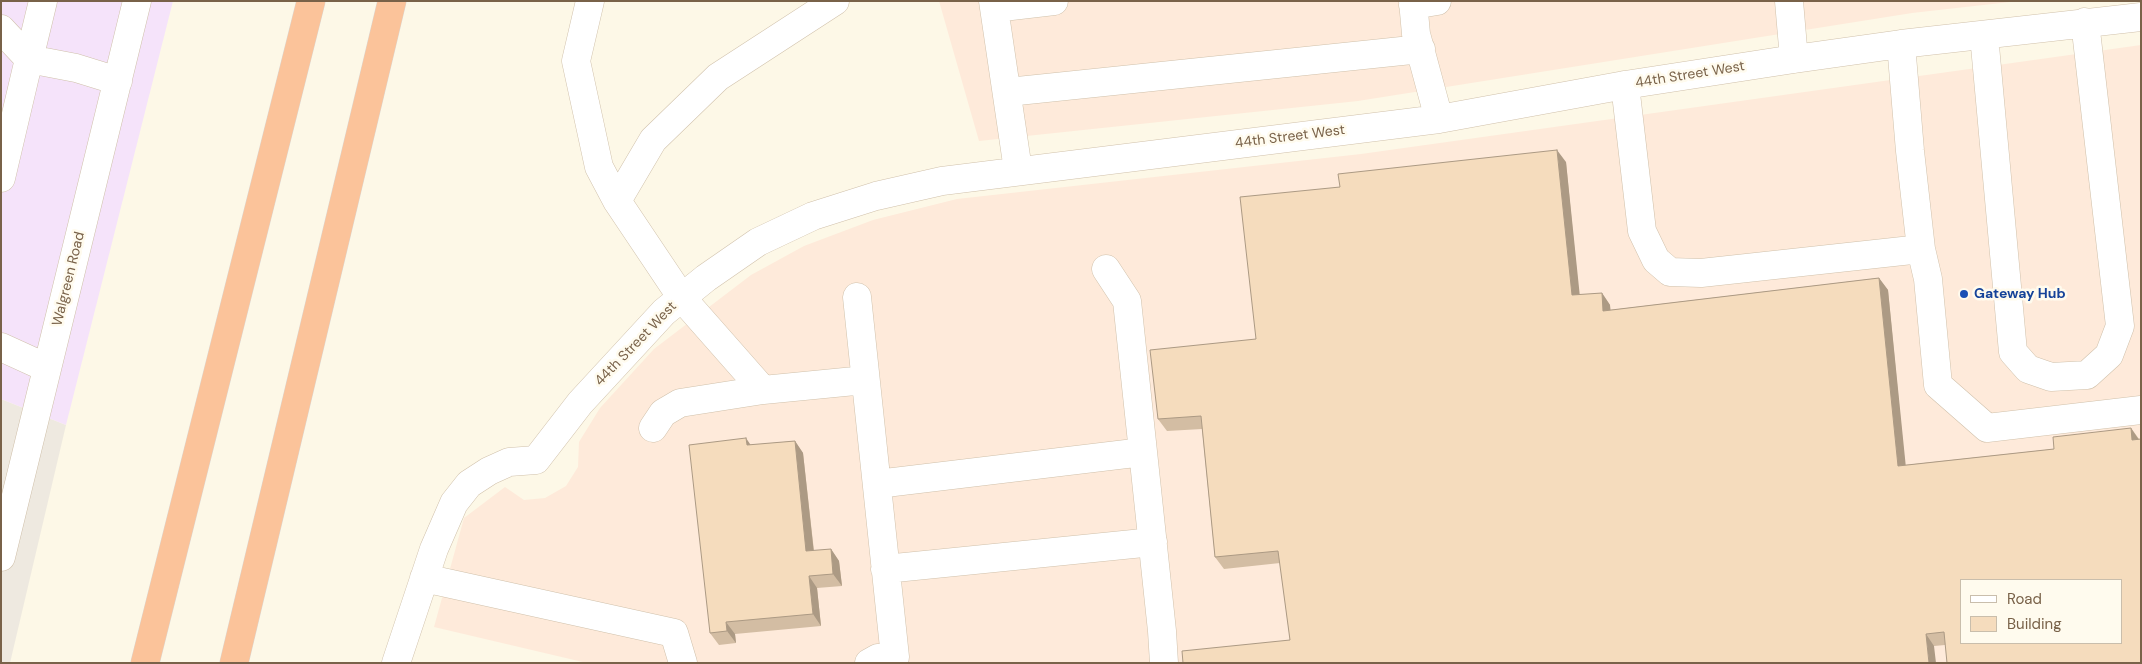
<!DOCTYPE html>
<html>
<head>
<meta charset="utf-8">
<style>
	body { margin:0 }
	#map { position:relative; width:2142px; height:664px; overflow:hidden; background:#fdf8e7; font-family:"DM Sans",sans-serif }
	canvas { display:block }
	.frame { position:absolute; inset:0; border:2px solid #796249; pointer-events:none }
	.legend { position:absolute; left:1960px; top:579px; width:162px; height:65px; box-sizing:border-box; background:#fffbee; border:1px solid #c9beac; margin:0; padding:6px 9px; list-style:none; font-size:15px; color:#796249 }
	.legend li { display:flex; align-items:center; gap:10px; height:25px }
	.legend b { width:25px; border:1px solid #c9beac }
</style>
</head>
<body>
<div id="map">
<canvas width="2142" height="664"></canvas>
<div class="frame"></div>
<ul class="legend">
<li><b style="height:6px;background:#fff"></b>Road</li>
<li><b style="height:14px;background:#f5dcbd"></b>Building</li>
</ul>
</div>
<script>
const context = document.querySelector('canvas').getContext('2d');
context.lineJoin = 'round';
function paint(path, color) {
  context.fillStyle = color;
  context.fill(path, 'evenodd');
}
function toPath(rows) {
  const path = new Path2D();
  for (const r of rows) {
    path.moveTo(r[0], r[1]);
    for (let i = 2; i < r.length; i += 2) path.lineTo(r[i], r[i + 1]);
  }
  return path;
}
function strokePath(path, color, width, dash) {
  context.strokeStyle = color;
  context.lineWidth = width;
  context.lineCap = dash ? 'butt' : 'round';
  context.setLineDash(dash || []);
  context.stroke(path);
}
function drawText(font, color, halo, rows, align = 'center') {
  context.font = font + ' "DM Sans",sans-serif';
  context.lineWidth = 5;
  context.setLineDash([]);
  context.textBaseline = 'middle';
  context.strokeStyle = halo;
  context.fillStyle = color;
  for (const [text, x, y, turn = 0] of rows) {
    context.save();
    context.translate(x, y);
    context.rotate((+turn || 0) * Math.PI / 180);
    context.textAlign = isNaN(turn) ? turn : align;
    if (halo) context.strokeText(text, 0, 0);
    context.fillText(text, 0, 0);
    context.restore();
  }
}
paint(toPath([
	[939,1,2019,1,1912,13,1358,101,979,141],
	[2141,45,2141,663,587,663,434,627,464,518,505,487,524,500,545,498,566,486,578,467,579,442,600,408,654,349,751,275,804,246,873,220,957,199,1361,154],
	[1961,580,2121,580,2121,643,1961,643]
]), '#feeada');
paint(toPath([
	[1,399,66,425,10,663,1,663]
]), '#eee9e0');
paint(toPath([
	[1,1,173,1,66,425,1,399]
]), '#f5e3fa');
const minor = toPath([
	[43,1,29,59,76,68,118,81],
	[590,1,576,61,599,167,617,201,682,298,763,390],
	[993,1,1018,170],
	[1413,1,1416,34,1439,119],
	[1789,1,1794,59],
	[1413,5,1437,1],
	[994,8,1054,1],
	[1,29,29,59,1,178],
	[1984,35,2013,352,2028,369,2051,377,2087,375,2109,355,2120,326,2085,22],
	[1901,44,1910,151,1921,249,1928,279,1938,385,1987,428,2141,410],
	[1625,85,1642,231,1656,260,1670,272,1701,273,1921,249],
	[1008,92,1421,49],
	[617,201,653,140,718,77,835,1],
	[1106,269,1127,301,1162,631,1164,663],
	[857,297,895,657,878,658,869,663],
	[1,347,47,368],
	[653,428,663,413,680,403,763,390,865,380],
	[877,484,1143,452],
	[1,557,137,1],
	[885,569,1153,542],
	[424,578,674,633,683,663],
	[396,663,434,549,454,503,469,484,489,471,509,462,536,460,580,403,664,312,706,278,758,242,813,216,876,196,942,181,1439,119,1625,85,1794,59,1901,44,2141,17]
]);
const highway = toPath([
	[145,663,311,1],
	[234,663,392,1]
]);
strokePath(minor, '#d0c1ab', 29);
strokePath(highway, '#dcd6d0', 29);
strokePath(minor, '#fff', 28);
strokePath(highway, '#fbc39a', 28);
paint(toPath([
	[1566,162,1579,295,1602,293,1610,305,1610,310,1879,278,1888,290,1905,465,2054,449,2131,428,2139,439,1945,645,1934,646,1290,640,1280,563,1224,569,1215,557,1202,429,1167,431,1158,419,1256,339,1340,187],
	[795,441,803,453,814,551,831,549,839,561,842,586,817,588,821,626,735,634,736,643,719,645,710,633,750,445]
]), '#d3bda3');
paint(toPath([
	[1557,150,1566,162,1581,307,1572,295],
	[1879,278,1888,290,1907,478,1898,466],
	[1602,293,1610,305,1612,323,1603,311],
	[2131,428,2139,440,2132,440],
	[746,438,754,450,747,445],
	[795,441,803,453,815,563,806,551],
	[831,549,839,561,842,586,833,574],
	[809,576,817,588,821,626,813,614],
	[726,622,735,634,736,643,727,631],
	[1926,634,1934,646,1936,663,1929,663]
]), '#ac9a84');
const building = toPath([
	[1557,150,1572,295,1602,293,1603,311,1879,278,1898,466,2054,449,2053,437,2131,428,2132,440,2141,439,2141,663,1947,663,1944,632,1926,634,1929,663,1183,663,1182,651,1290,640,1278,551,1215,557,1201,416,1158,419,1150,350,1256,339,1240,197,1340,187,1338,174,1557,150],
	[1961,580,2121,580,2121,643,1961,643,1961,580],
	[746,438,747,445,795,441,806,551,831,549,833,574,809,576,813,614,726,622,727,631,710,633,689,445,746,438]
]);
paint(building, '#f5dcbd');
strokePath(building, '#ac9a84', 1);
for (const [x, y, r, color] of [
	[1964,294,5,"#1a4fb4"]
]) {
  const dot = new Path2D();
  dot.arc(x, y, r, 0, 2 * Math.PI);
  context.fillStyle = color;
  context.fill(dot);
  strokePath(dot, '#fffbee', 2);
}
drawText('14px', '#796249', '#fffbee', [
	["44th Street West",1690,75,-9],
	["44th Street West",1290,137,-7],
	["Walgreen Road",69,279,-76],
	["44th Street West",636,344,-46]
]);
drawText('bold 14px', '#164399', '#fffbee', [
	["Gateway Hub",1974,294]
], 'left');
</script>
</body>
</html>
